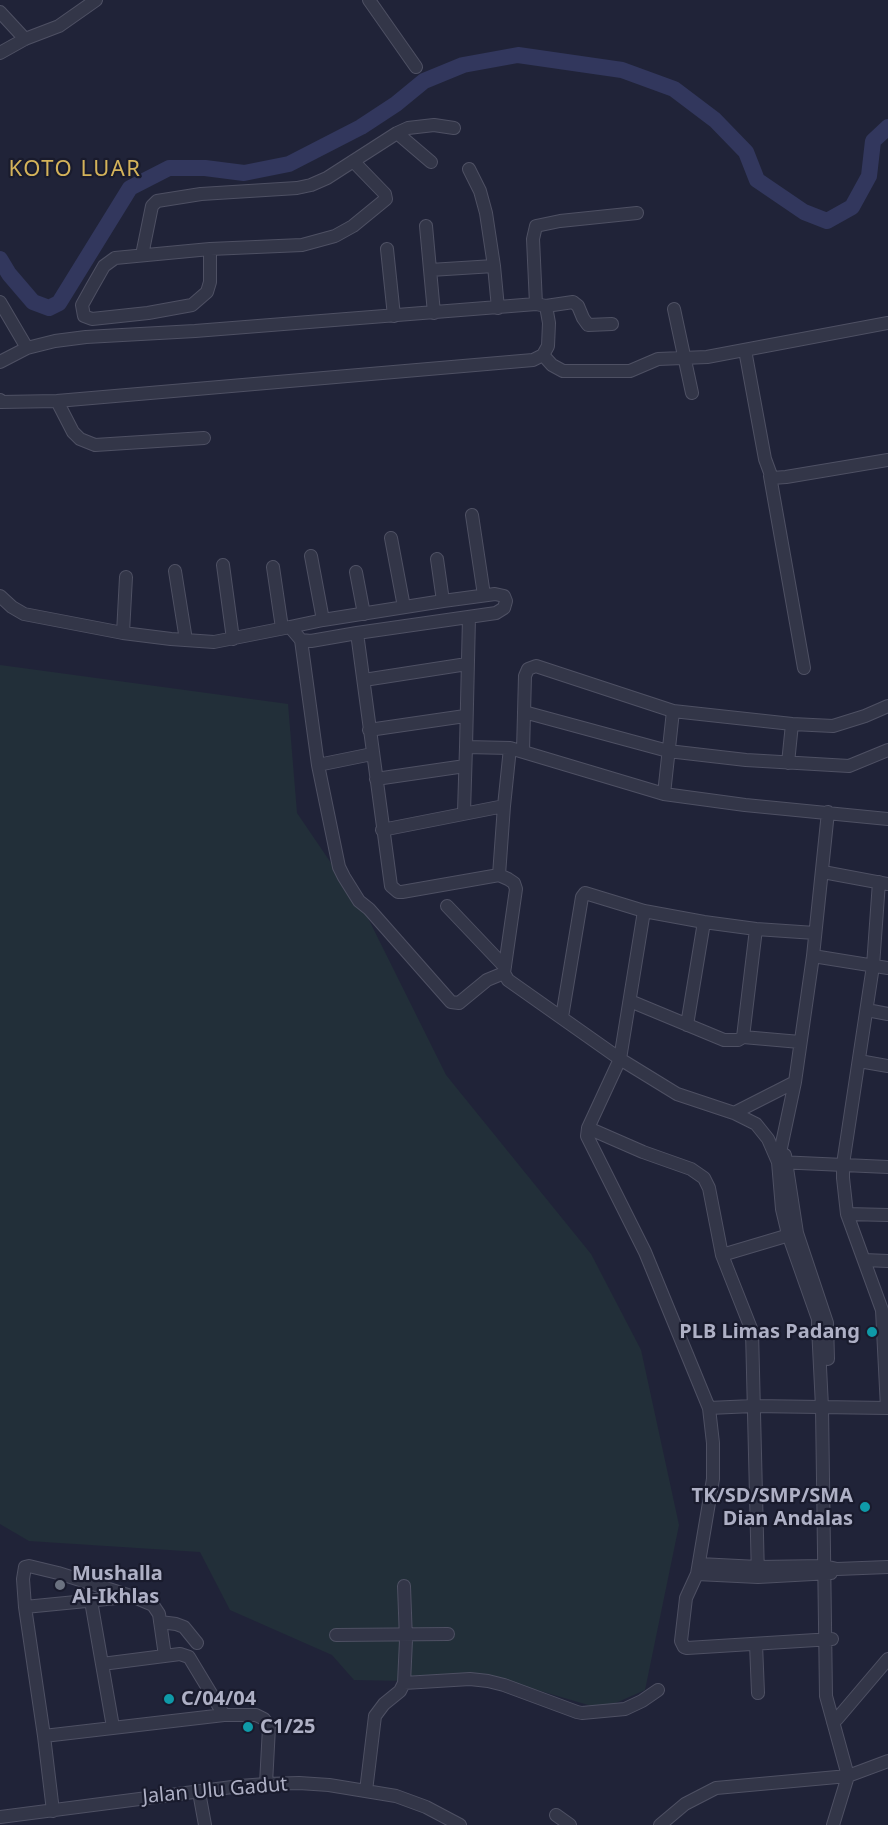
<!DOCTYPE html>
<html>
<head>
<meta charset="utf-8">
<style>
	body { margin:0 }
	canvas { display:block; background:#202338 }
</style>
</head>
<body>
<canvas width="888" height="1825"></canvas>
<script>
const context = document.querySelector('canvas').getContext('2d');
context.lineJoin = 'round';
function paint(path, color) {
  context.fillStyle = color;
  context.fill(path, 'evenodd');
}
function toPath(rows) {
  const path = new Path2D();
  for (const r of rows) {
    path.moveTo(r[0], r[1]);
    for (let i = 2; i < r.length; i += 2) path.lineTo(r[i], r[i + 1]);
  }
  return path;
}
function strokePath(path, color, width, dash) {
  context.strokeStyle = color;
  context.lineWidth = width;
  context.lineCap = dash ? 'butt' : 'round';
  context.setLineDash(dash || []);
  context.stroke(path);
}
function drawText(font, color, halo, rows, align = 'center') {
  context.font = font + ' "Noto Sans",sans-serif';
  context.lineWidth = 4.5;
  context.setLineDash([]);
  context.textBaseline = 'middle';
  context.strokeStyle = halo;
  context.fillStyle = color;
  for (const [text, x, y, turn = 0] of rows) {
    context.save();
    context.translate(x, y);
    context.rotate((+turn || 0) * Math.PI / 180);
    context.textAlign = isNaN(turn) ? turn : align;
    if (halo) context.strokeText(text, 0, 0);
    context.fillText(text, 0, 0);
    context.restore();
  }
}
paint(toPath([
	[0,665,288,704,297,813,367,916,446,1075,591,1254,641,1350,679,1525,645,1690,602,1709,513,1683,354,1680,332,1655,230,1610,200,1552,29,1541,0,1524]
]), '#222f39');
strokePath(toPath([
	[0,259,9,274,33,302,49,308,59,303,130,188,169,168,205,168,244,173,289,164,361,127,396,104,424,81,463,65,518,55,622,70,674,89,715,120,746,152,757,180,804,212,827,221,852,207,869,176,873,141,888,127]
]), '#32375d', 16);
const minor = toPath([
	[369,0,416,67],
	[0,12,25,39],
	[0,53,25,39,59,26,96,0],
	[397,133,431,162],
	[469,169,480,191,486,213,494,266,498,308],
	[426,226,434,313],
	[210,249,210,282,207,292,192,305,148,313,92,319,84,316,82,305,92,287,104,266,115,258,210,249,302,245,335,236,353,226,386,199,385,194,353,161],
	[387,249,394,316],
	[142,255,152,206,157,201,201,194,297,188,311,185,327,178,397,133,408,128,434,125,454,128],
	[430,270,494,266],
	[0,302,27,348],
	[536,304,533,239,536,226,560,221,637,213],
	[674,309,692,393],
	[745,350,765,459,772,478,786,477,888,460],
	[543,355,552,365,563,371,630,371,658,359,707,357,888,323],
	[0,362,27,348,55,341,86,337,195,331,536,304,546,306,573,302,578,306,583,318,588,325,612,324],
	[0,400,1,402,57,401,533,360,543,355,548,346,549,323,546,306],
	[57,401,73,432,80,439,95,445,204,438],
	[770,476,804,668],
	[472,515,484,595],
	[391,538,404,607],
	[311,556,323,620],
	[223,565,233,639],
	[273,567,282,628],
	[175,571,186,640],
	[356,572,364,614],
	[0,596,12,607,24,614,123,633,171,639,214,642,290,627,301,640,311,641,357,633],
	[443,601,495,594,504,596,506,601,504,608,496,613,357,633,391,886,398,892,402,892,499,875,508,879,514,883,516,889,504,973,508,980,620,1059,677,1094,734,1113,756,1124,768,1139,778,1162,888,1167],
	[290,627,323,620,443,601,437,559],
	[123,633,126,577],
	[301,640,318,765,339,867,344,877,359,901,369,909,451,1002,459,1003,487,980,504,973],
	[364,680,467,664],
	[524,712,668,751,746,760,849,766,888,750],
	[369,730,465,716],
	[510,748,664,794,745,805,888,819],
	[523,751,525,676,528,669,536,666,673,711,792,724,833,726,865,716,888,706],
	[788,763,792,724],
	[318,765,372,754],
	[376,779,465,766],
	[664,794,673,711],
	[464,812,466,747],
	[828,812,813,956,795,1082,778,1162,782,1209,788,1234,818,1319,818,1327,822,1407,826,1696,848,1776,833,1825],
	[382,830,504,806,510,748,466,747,469,617],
	[823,872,888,884],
	[499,875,504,806],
	[879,882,873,966,843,1164,843,1178,847,1214,882,1310,887,1408],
	[447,906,505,967],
	[644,911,620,1059,588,1128,587,1136,645,1252,709,1408,713,1443,713,1479,697,1574,686,1598,681,1641,684,1647,687,1648,832,1639],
	[813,956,888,968],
	[630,1001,724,1040,738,1040,743,1037,756,929],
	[867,1010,888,1014],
	[562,1017,582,897,585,893,644,911,704,922,756,929,815,933],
	[687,1025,704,922],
	[743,1037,800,1042],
	[859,1061,888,1066],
	[734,1113,795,1082],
	[588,1128,643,1152,691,1169,704,1178,709,1188,722,1255,752,1331,758,1577],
	[785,1155,797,1233,827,1323,828,1359],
	[847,1214,888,1215],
	[722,1255,796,1233],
	[864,1260,888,1261],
	[709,1408,753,1406,888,1408],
	[699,1564,758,1567,824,1566,837,1569,888,1567],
	[697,1574,758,1577,831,1573],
	[91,1601,113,1727],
	[25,1607,127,1597],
	[160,1622,176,1624,184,1627,197,1643],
	[336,1635,448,1634],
	[756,1644,758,1693],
	[102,1664,180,1654,189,1657,224,1715,256,1715,264,1719,269,1727,266,1784],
	[404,1683,470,1679,488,1681,504,1685,577,1712,582,1713,625,1709,642,1701,658,1690],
	[833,1722,837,1719,888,1659],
	[44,1736,224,1715],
	[366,1791,375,1716,384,1704,400,1691,404,1683,406,1640,404,1586],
	[199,1792,205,1825],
	[53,1811,44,1736,25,1607,23,1579,25,1567,29,1566,58,1573,134,1597,153,1605,159,1614,165,1656],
	[556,1815,570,1825],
	[0,1817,240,1786,266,1784,299,1783,329,1785,396,1796,426,1807,460,1825],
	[660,1825,685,1804,716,1788,848,1776,888,1761]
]);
strokePath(minor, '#4e5063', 14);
strokePath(minor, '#333648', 12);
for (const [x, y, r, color] of [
	[872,1332,6,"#0f9aa8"],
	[865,1507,6,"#0f9aa8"],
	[60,1585,6,"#6b7280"],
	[169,1699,6,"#0f9aa8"],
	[248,1727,6,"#0f9aa8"]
]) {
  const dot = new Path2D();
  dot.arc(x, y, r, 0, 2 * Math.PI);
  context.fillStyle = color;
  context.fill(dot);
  strokePath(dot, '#191b2d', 2);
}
drawText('bold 20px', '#aeb0c5', '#191b2d', [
	["PLB Limas Padang",860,1332,"right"],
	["TK/SD/SMP/SMA",853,1496,"right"],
	["Dian Andalas",853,1519,"right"],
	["Mushalla",72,1574],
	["Al-Ikhlas",72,1597],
	["C/04/04",181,1699],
	["C1/25",260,1727]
], 'left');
drawText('20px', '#aeb0c5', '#191b2d', [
	["Jalan Ulu Gadut",215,1791,-5]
]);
context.letterSpacing = '1.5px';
drawText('22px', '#d4b35a', '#191b2d', [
	["KOTO LUAR",75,170]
]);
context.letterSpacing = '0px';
</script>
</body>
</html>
